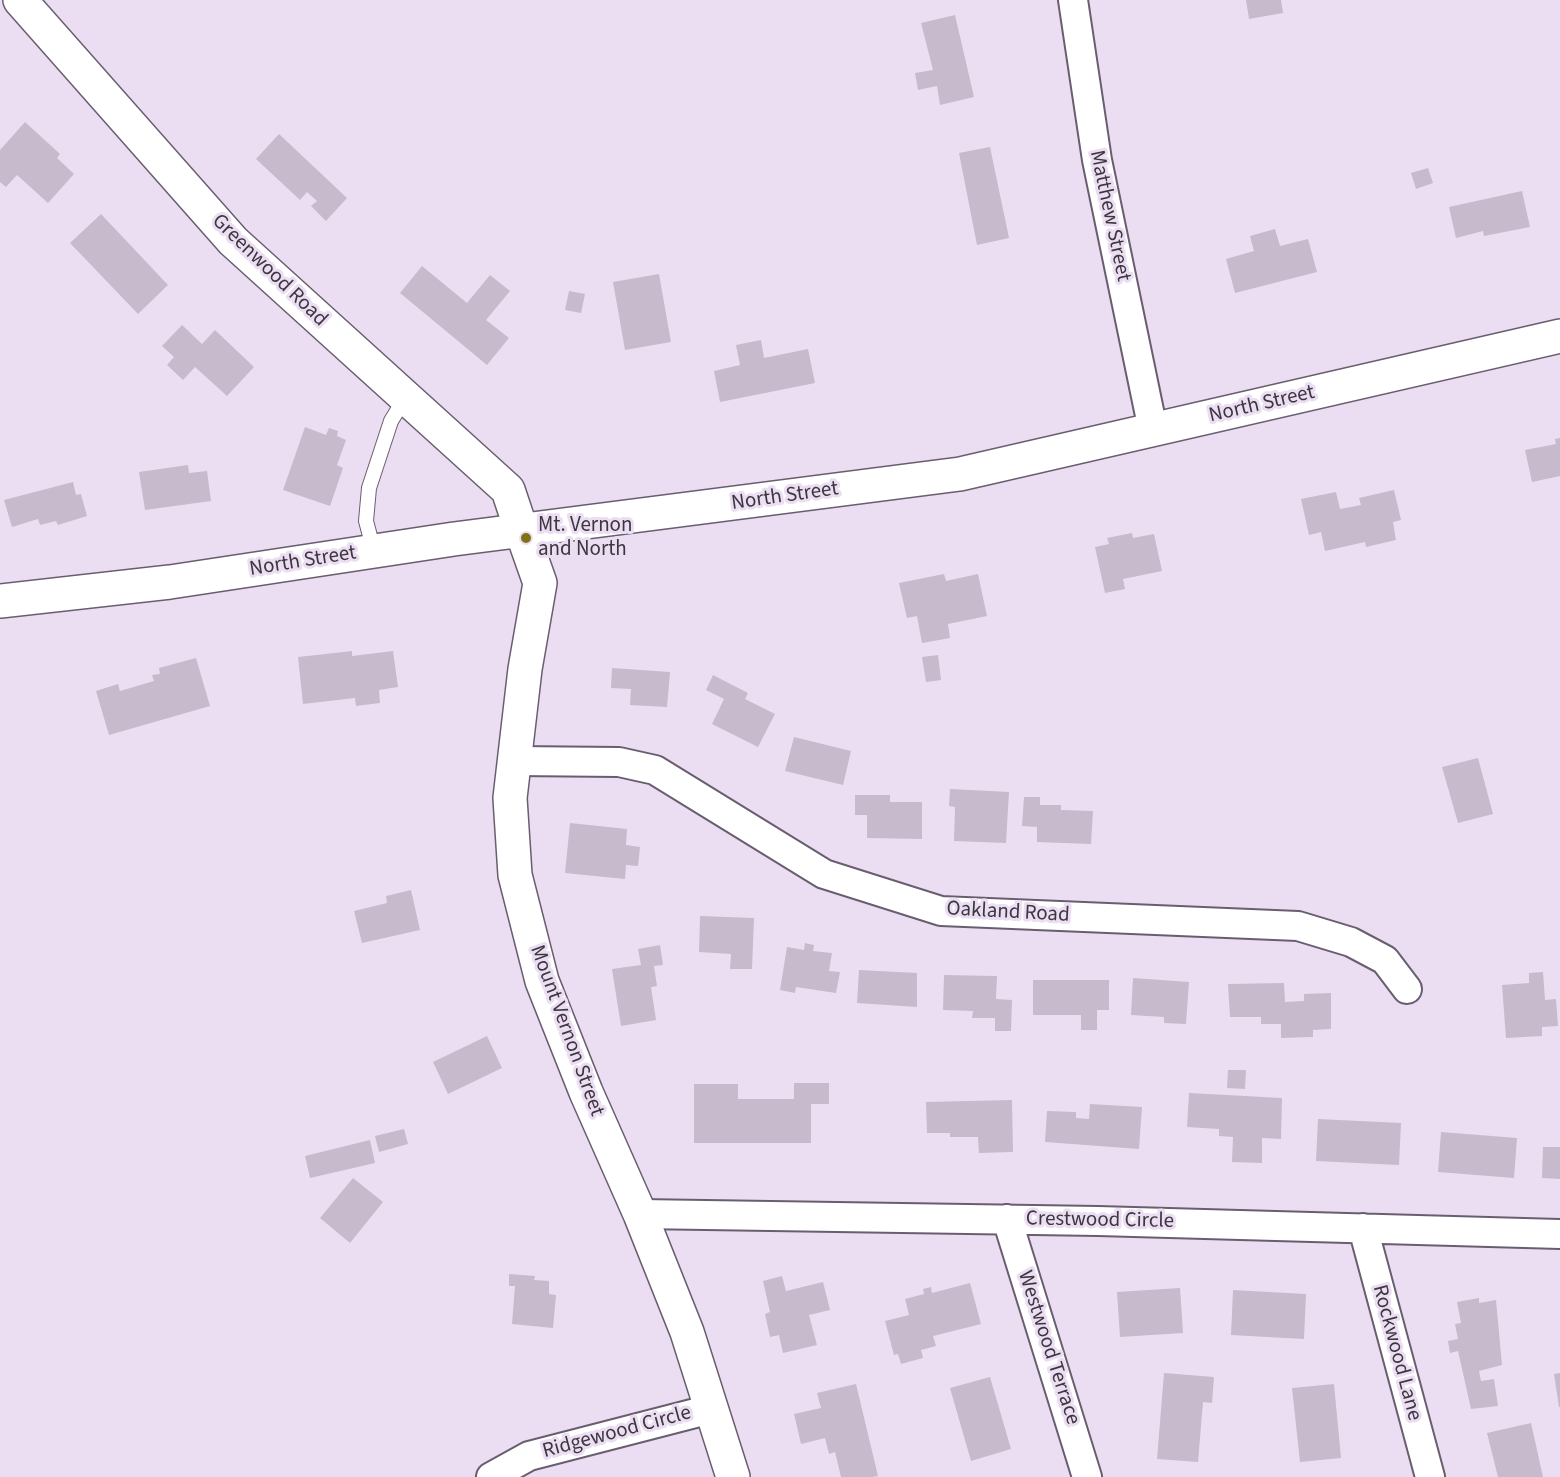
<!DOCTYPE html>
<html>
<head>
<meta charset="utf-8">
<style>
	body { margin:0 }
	canvas { display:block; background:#ecdef2 }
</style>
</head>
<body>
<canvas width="1560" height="1477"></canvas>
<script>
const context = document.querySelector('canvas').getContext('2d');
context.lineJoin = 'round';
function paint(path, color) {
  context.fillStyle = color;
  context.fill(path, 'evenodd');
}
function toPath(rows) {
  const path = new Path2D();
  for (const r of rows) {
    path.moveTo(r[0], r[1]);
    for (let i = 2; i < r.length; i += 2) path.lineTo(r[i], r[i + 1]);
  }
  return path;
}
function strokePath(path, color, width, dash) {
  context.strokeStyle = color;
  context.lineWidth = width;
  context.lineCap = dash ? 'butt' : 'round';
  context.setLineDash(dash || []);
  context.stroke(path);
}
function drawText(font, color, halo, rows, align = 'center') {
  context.font = font + ' "Source Sans 3",sans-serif';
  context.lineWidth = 6;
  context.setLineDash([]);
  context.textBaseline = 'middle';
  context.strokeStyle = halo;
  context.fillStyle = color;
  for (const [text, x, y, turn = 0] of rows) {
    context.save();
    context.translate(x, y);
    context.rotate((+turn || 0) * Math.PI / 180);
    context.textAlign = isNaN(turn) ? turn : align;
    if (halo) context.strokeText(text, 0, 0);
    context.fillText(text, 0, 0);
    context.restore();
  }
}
paint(toPath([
	[1246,0,1281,0,1283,13,1249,19],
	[955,15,974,97,940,105,937,86,918,90,915,73,933,70,921,23],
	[25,122,60,154,57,158,74,174,48,203,17,175,6,187,0,182,0,150],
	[279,134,347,198,326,221,311,206,317,201,307,192,300,200,256,159],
	[990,147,1009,238,977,245,959,153],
	[1428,168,1433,183,1416,189,1411,173],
	[1522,191,1530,227,1484,236,1483,231,1456,238,1449,207],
	[101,214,168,285,138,314,70,243],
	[1275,229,1280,246,1308,239,1317,272,1235,293,1226,259,1254,251,1250,236],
	[422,266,467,303,490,275,510,291,486,320,509,338,487,365,400,293],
	[659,274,671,342,625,350,613,282],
	[569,291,585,294,581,313,565,310],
	[182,325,202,344,215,330,254,367,227,396,195,367,183,380,167,365,174,357,162,346],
	[761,340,764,358,808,349,815,383,720,402,714,371,740,365,736,345],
	[305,427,326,435,329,428,338,431,337,436,346,440,337,465,343,468,330,506,283,490],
	[1560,438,1560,476,1532,482,1525,450,1556,444,1555,439],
	[188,465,189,473,207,471,211,501,145,510,139,472],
	[73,482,76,495,81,494,87,516,58,525,56,521,40,525,38,519,12,527,4,500],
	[1394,490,1401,520,1393,522,1396,540,1366,547,1365,542,1325,551,1321,532,1309,535,1301,499,1336,492,1340,509,1361,505,1359,498],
	[1132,533,1133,538,1154,534,1162,571,1123,579,1125,589,1105,593,1095,547,1109,544,1107,538],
	[944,574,946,581,978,574,987,616,948,624,950,638,922,643,917,616,907,618,899,583],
	[352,651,352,656,393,651,398,687,379,690,380,703,356,706,355,698,303,704,298,657],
	[938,655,941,680,926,682,922,657],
	[196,658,210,706,109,735,96,691,118,684,120,691,154,681,152,675,160,674,159,668],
	[612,668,670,672,667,707,630,705,631,689,611,688],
	[713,675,748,693,745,699,775,714,758,747,712,724,724,699,706,690],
	[794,737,851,751,843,785,785,771],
	[1478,758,1493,814,1458,823,1442,767],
	[950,789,1009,792,1006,843,954,841,955,807,949,806],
	[855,795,890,795,890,802,922,802,922,839,867,838,867,815,855,815],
	[1024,797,1040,797,1040,805,1061,805,1061,810,1093,811,1091,844,1037,842,1037,827,1022,826],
	[570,823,627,829,626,845,640,847,638,866,626,865,625,879,565,873],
	[411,890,420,930,362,943,354,911,387,903,386,896],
	[700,916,754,918,752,969,730,969,731,954,699,952],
	[805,943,814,945,813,951,832,953,829,971,840,972,836,993,796,987,795,993,780,990,787,947,804,950],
	[660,945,663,965,654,966,657,986,651,987,656,1020,621,1026,612,969,641,965,638,949],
	[859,970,917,973,917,1007,857,1003],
	[1543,972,1545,1000,1556,999,1558,1026,1542,1027,1542,1036,1506,1038,1502,985,1529,983,1529,973],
	[944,975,997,976,996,999,1012,1000,1011,1031,995,1031,995,1018,972,1018,973,1011,943,1010],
	[1133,978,1189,982,1186,1024,1164,1023,1164,1017,1131,1015],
	[1033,980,1109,980,1109,1010,1097,1010,1097,1030,1081,1030,1081,1015,1033,1015],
	[1284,983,1285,1002,1304,1001,1304,994,1331,993,1331,1029,1313,1030,1313,1037,1281,1038,1281,1024,1261,1024,1261,1017,1230,1017,1228,984],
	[487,1036,502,1068,448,1094,433,1062],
	[1228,1070,1246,1070,1245,1089,1227,1088],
	[794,1083,829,1083,829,1104,811,1104,811,1143,694,1143,694,1084,738,1084,738,1099,794,1099],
	[1189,1093,1282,1098,1281,1139,1262,1138,1262,1163,1232,1162,1233,1137,1219,1136,1219,1129,1187,1127],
	[1012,1100,1013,1152,979,1153,978,1137,950,1137,950,1133,927,1133,926,1102],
	[1090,1104,1142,1107,1139,1149,1045,1142,1047,1111,1076,1112,1076,1118,1089,1119],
	[1318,1119,1401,1123,1399,1165,1316,1161],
	[404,1129,408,1144,379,1152,375,1136],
	[1441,1132,1517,1138,1514,1178,1438,1172],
	[370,1140,375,1163,310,1178,305,1156],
	[1543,1147,1560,1147,1560,1179,1542,1178],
	[353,1178,383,1202,350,1243,320,1218],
	[509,1274,535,1276,534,1280,549,1281,549,1294,556,1295,553,1328,512,1324,515,1286,509,1286],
	[782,1276,786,1291,823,1282,830,1310,809,1315,817,1345,783,1353,779,1335,770,1337,765,1314,770,1312,763,1281],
	[970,1283,981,1324,933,1336,936,1346,921,1350,923,1358,901,1364,898,1354,894,1355,885,1321,909,1315,905,1299,924,1294,923,1289,931,1287,932,1293],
	[1180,1288,1183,1333,1120,1337,1117,1292],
	[1233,1290,1306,1294,1304,1339,1231,1335],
	[1479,1298,1479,1303,1496,1300,1502,1365,1479,1371,1481,1381,1494,1379,1498,1406,1471,1409,1458,1351,1450,1353,1448,1341,1458,1339,1455,1324,1461,1323,1457,1302],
	[1164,1373,1214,1377,1212,1403,1203,1402,1198,1462,1157,1459],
	[1560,1373,1560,1407,1559,1407,1554,1374],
	[990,1377,1011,1449,971,1461,950,1388],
	[856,1384,878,1476,872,1477,841,1477,835,1452,829,1454,825,1438,801,1444,794,1414,821,1408,817,1393],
	[1334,1384,1341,1458,1300,1462,1292,1388],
	[1531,1423,1543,1477,1498,1477,1487,1433]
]), '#c7bacd');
const service = toPath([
	[374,551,366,521,369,488,391,421,405,398]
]);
const minor = toPath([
	[1073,0,1097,160,1153,430],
	[515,761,619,762,655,770,824,874,941,911,1298,926,1351,942,1385,960,1407,989],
	[640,1214,1098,1221,1560,1234],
	[1007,1219,1087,1477],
	[1363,1228,1430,1477],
	[491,1477,529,1456,711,1409]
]);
const tertiary = toPath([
	[20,0,233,241,508,490,522,532]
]);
const secondary = toPath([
	[522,532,540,583,525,669,510,798,515,875,542,981,586,1092,640,1214,687,1332,733,1477],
	[0,601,170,582,454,539,960,474,1560,336]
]);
strokePath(service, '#695e6f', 16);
strokePath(minor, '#695e6f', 32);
strokePath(tertiary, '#695e6f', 36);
strokePath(secondary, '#695e6f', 36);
strokePath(service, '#fff', 14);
strokePath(minor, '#fff', 28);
strokePath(tertiary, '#fff', 33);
strokePath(secondary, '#fff', 33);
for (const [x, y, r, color] of [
	[526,538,6,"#807212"]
]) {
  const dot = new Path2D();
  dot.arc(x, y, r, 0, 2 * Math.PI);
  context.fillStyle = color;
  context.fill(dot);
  strokePath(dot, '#ecdef2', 2);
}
drawText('21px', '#3c373f', '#ecdef2', [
	["Matthew Street",1109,216,78],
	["Greenwood Road",269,271,44],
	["North Street",1262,405,-13],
	["North Street",785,497,-8],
	["North Street",303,562,-9],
	["Oakland Road",1008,913,3],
	["Mount Vernon Street",566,1031,70],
	["Crestwood Circle",1100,1221,1],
	["Westwood Terrace",1048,1348,72],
	["Rockwood Lane",1396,1353,75],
	["Ridgewood Circle",617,1433,-15]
]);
drawText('21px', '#3c373f', '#ecdef2', [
	["Mt. Vernon",538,526],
	["and North",538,550]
], 'left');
</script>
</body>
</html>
